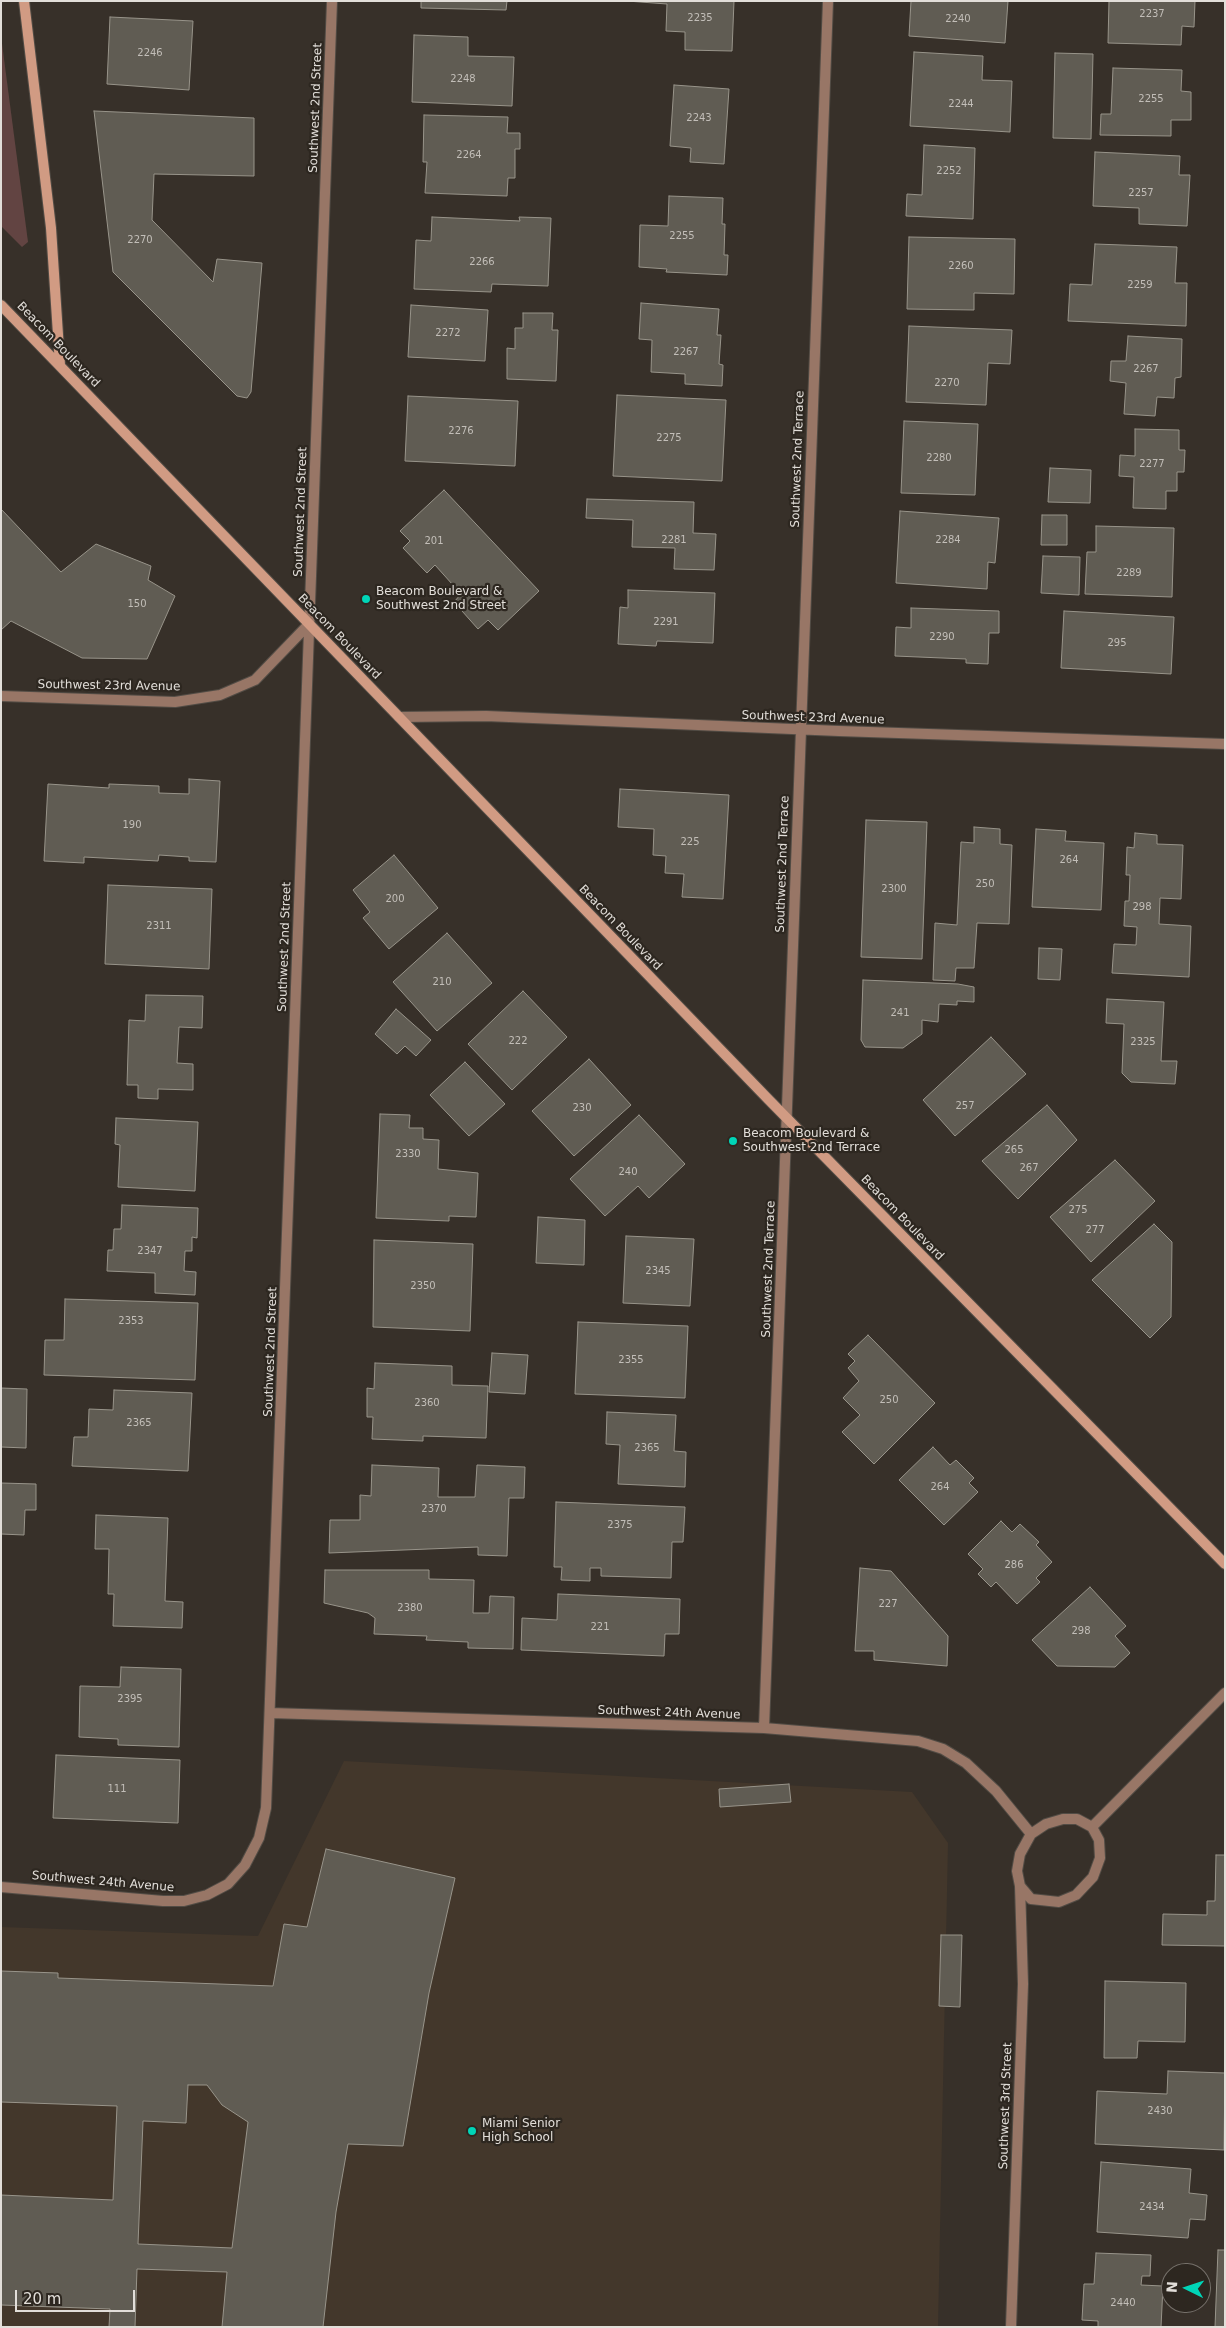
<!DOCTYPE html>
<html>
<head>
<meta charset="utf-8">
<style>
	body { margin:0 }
	#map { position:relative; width:1226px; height:2328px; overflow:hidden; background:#373029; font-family:"DejaVu Sans",sans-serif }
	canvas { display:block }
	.frame { position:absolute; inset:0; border:2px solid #e2ded9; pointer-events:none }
	.north { position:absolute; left:1161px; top:2263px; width:50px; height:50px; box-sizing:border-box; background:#2d2720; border:1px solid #75706a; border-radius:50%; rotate:274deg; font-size:14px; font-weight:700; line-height:20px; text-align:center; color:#e2ded9 }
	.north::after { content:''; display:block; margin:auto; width:18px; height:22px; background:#00d5b7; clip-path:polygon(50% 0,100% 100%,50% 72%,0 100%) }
	.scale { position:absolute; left:15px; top:2290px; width:120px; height:22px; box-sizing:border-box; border:2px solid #e2ded9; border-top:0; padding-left:6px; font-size:15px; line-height:18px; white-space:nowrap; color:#e2ded9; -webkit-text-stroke:4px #2d2720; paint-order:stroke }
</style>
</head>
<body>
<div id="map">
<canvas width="1226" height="2328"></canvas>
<div class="frame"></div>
<div class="north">N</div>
<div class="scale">20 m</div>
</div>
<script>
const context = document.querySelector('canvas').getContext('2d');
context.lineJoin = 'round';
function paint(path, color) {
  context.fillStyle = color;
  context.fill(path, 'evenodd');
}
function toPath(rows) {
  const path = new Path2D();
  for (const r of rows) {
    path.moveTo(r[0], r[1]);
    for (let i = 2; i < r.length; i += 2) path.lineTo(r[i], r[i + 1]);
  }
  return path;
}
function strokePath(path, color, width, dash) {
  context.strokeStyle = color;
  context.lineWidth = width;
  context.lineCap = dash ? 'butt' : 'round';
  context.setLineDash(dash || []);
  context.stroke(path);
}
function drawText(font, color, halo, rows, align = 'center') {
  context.font = font + ' "DejaVu Sans",sans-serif';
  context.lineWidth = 4.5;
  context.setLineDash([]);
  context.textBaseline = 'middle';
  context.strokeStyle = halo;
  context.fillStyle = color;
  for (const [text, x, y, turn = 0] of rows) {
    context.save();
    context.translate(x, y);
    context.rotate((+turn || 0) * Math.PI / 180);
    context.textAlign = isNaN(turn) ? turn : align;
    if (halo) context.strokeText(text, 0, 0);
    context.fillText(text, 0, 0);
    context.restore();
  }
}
paint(toPath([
	[344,1761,912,1792,948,1843,938,2327,1,2327,1,1927,258,1936]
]), '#43372b');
paint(toPath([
	[1,36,28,242,22,247,1,226]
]), '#624442');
const building = toPath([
	[421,1,507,1,506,10,421,8,421,1],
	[627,1,734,1,732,51,685,50,685,32,666,31,667,4,627,1],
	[911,1,1008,1,1005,43,909,36,911,1],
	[1109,1,1195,1,1194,27,1182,26,1181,45,1108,43,1109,1],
	[110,17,193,21,189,90,107,84,110,17],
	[414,35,468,37,468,56,514,57,512,106,412,102,414,35],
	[914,52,983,56,982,80,1012,81,1010,132,910,126,914,52],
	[1055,53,1093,54,1091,139,1053,138,1055,53],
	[1113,68,1182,70,1181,91,1191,92,1191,120,1171,120,1171,136,1100,135,1101,114,1111,114,1113,68],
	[674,85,729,89,724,164,690,162,691,148,670,146,674,85],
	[94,111,254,118,254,176,154,174,152,220,213,282,217,259,262,263,251,392,247,398,237,396,113,272,94,111],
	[424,115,508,117,507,133,520,133,520,149,515,149,515,178,508,178,507,196,425,193,427,162,423,162,424,115],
	[924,145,975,148,973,219,906,216,907,194,922,195,924,145],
	[1095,152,1180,156,1179,175,1190,175,1187,226,1139,224,1139,208,1093,206,1095,152],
	[669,196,723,198,722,224,725,224,724,255,728,255,727,275,666,272,667,269,639,267,640,225,668,226,669,196],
	[432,217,520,221,519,217,551,218,548,286,492,284,491,292,414,289,416,240,431,241,432,217],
	[909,237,1015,239,1014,294,974,293,974,310,907,309,909,237],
	[1095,244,1177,247,1175,283,1187,283,1186,326,1068,321,1070,284,1092,285,1095,244],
	[641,303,719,309,717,335,721,335,719,364,723,365,722,386,685,384,685,374,651,372,652,340,639,339,641,303],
	[411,305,488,310,485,361,408,357,411,305],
	[523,313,553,313,552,330,558,330,556,381,507,379,507,348,515,349,515,328,523,328,523,313],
	[909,326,1012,330,1010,364,988,363,986,405,906,402,909,326],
	[1128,336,1182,339,1181,377,1175,378,1174,398,1157,397,1155,416,1124,414,1126,383,1110,381,1111,361,1126,361,1128,336],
	[617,395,726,400,722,481,613,476,617,395],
	[408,396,518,401,515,466,405,461,408,396],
	[904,421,978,424,975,495,901,493,904,421],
	[1135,429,1179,430,1179,450,1185,450,1184,472,1177,472,1177,491,1166,491,1166,509,1133,508,1134,477,1119,476,1120,455,1135,456,1135,429],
	[1050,468,1091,470,1090,503,1048,502,1050,468],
	[444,490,539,591,498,630,488,620,478,629,454,602,461,594,435,565,427,573,403,548,410,541,400,531,444,490],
	[587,499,694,502,693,533,716,534,714,570,674,569,675,548,632,547,633,520,586,518,587,499],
	[1,509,61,572,96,544,151,566,148,580,175,596,147,659,82,658,11,621,1,630,1,509],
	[900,511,999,518,995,563,988,562,987,589,896,583,900,511],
	[1042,515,1067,515,1067,545,1041,545,1042,515],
	[1096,526,1174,528,1172,597,1085,594,1087,552,1096,552,1096,526],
	[1043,556,1080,557,1079,595,1041,593,1043,556],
	[628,590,715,593,713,643,657,641,656,646,618,644,620,607,628,608,628,590],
	[911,608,999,611,999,633,989,633,988,664,966,663,966,659,895,656,896,627,911,628,911,608],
	[1064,611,1174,617,1171,674,1061,668,1064,611],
	[189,779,220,781,216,862,189,861,189,857,159,855,158,861,84,857,84,863,44,861,48,784,109,788,109,784,159,786,159,793,189,794,189,779],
	[620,789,729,795,723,899,682,897,684,874,665,873,666,856,653,855,654,829,618,827,620,789],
	[866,820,927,822,922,959,861,957,866,820],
	[974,827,1000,829,1000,844,1012,845,1009,924,977,923,974,968,956,968,955,981,933,980,935,923,957,925,961,842,974,843,974,827],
	[1036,829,1066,831,1065,841,1104,843,1101,910,1032,907,1036,829],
	[1135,833,1157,835,1157,844,1183,845,1181,899,1160,898,1159,924,1191,926,1189,977,1112,973,1114,944,1136,945,1137,927,1124,926,1125,901,1129,901,1130,875,1126,875,1127,847,1134,848,1135,833],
	[394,855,438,908,389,949,363,918,370,912,353,890,394,855],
	[108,885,212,889,209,969,105,964,108,885],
	[447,933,492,983,437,1031,393,982,447,933],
	[1039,948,1062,949,1060,980,1038,979,1039,948],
	[863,980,958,984,974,987,974,1002,957,1001,957,1005,939,1004,938,1022,922,1020,922,1034,903,1048,865,1047,861,1040,863,980],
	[523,991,567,1037,512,1090,468,1044,523,991],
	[146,995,203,996,202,1028,179,1027,177,1063,193,1064,193,1090,158,1089,158,1099,138,1098,138,1085,127,1085,129,1020,145,1021,146,995],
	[1107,999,1164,1002,1161,1061,1177,1061,1175,1084,1131,1082,1122,1073,1124,1024,1106,1023,1107,999],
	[396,1009,431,1040,416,1056,405,1046,397,1054,375,1034,396,1009],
	[991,1037,1026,1074,955,1136,923,1100,991,1037],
	[589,1059,631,1105,574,1156,532,1111,589,1059],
	[465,1062,505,1104,469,1136,430,1095,465,1062],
	[1047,1105,1077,1140,1018,1199,982,1161,1047,1105],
	[380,1114,410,1115,409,1128,423,1128,423,1139,439,1140,438,1169,478,1173,476,1217,449,1216,449,1221,376,1218,380,1114],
	[639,1115,685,1164,649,1198,638,1186,605,1216,570,1179,639,1115],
	[116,1118,198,1122,195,1191,118,1187,120,1145,115,1144,116,1118],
	[1115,1160,1155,1201,1091,1262,1050,1217,1115,1160],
	[122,1205,198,1208,197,1238,192,1237,192,1251,185,1251,184,1271,196,1272,195,1295,155,1293,155,1273,107,1271,108,1250,113,1250,114,1229,121,1229,122,1205],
	[538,1217,585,1220,584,1265,536,1263,538,1217],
	[1154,1224,1172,1242,1171,1317,1150,1338,1092,1280,1154,1224],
	[626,1236,694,1239,690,1306,623,1303,626,1236],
	[374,1240,473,1244,470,1331,373,1327,374,1240],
	[65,1299,198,1303,195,1380,44,1375,45,1340,64,1340,65,1299],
	[578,1322,688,1326,685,1398,575,1394,578,1322],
	[868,1335,935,1403,874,1464,842,1432,860,1415,843,1398,859,1381,848,1368,855,1361,848,1354,868,1335],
	[492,1353,528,1355,525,1394,489,1392,492,1353],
	[375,1363,452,1366,452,1385,488,1386,486,1438,423,1436,423,1441,372,1439,373,1417,367,1417,367,1388,374,1389,375,1363],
	[1,1388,27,1389,26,1448,1,1447,1,1388],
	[114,1390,192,1393,188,1471,72,1466,74,1437,88,1437,89,1409,113,1410,114,1390],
	[607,1412,676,1415,674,1451,686,1452,685,1487,618,1484,620,1445,606,1444,607,1412],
	[933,1447,950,1465,956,1460,974,1478,969,1483,978,1492,944,1525,899,1480,933,1447],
	[372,1465,439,1468,438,1497,475,1497,477,1465,525,1467,524,1498,509,1498,507,1556,478,1555,478,1547,329,1553,330,1520,360,1520,360,1495,371,1496,372,1465],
	[1,1483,36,1484,36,1510,25,1510,24,1535,1,1534,1,1483],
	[556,1502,685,1507,683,1542,672,1542,671,1578,601,1576,601,1568,590,1568,590,1581,561,1580,562,1567,554,1567,556,1502],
	[96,1515,168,1518,165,1601,183,1602,182,1628,113,1626,114,1594,108,1594,109,1549,95,1549,96,1515],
	[1001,1521,1012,1532,1020,1524,1039,1542,1036,1545,1052,1562,1036,1578,1040,1582,1017,1604,996,1582,991,1587,978,1574,983,1569,968,1554,1001,1521],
	[860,1568,891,1571,948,1636,947,1666,874,1660,874,1651,855,1651,860,1568],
	[325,1570,429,1570,429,1579,474,1580,473,1613,489,1613,490,1596,514,1597,513,1649,468,1648,468,1642,426,1640,427,1636,374,1634,375,1618,368,1613,324,1603,325,1570],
	[1090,1587,1126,1626,1115,1636,1130,1653,1115,1667,1057,1666,1032,1640,1090,1587],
	[558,1594,680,1599,679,1634,665,1634,664,1656,521,1650,522,1618,557,1620,558,1594],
	[121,1667,181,1669,179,1747,118,1745,118,1739,79,1737,80,1686,120,1687,121,1667],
	[56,1755,180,1760,178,1823,53,1818,56,1755],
	[789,1784,791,1802,720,1807,719,1789,789,1784],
	[326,1849,455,1878,429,1993,403,2146,348,2144,336,2212,323,2327,222,2327,227,2272,137,2269,135,2327,109,2327,110,2309,1,2305,1,2195,113,2200,117,2106,1,2102,1,1971,58,1973,58,1978,273,1986,284,1924,307,1927,326,1849],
	[188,2085,207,2085,222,2105,248,2122,232,2248,138,2244,143,2121,186,2123,188,2085],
	[1216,1855,1225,1855,1225,1946,1162,1945,1163,1914,1207,1915,1207,1901,1215,1901,1216,1855],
	[941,1935,962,1935,960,2007,939,2006,941,1935],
	[1105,1981,1186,1983,1185,2042,1138,2041,1137,2058,1104,2058,1105,1981],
	[1168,2071,1225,2073,1224,2150,1095,2144,1097,2091,1167,2094,1168,2071],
	[1101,2162,1191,2169,1189,2193,1207,2195,1205,2220,1190,2219,1188,2238,1097,2232,1101,2162],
	[1218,2250,1225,2250,1225,2327,1215,2327,1218,2250],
	[1096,2253,1151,2255,1150,2276,1142,2276,1141,2285,1163,2286,1161,2327,1098,2327,1098,2321,1082,2320,1084,2284,1094,2284,1096,2253]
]);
paint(building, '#605c53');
strokePath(building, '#98948a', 1);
const minor = toPath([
	[1,696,175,702,220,695,255,680,309,624],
	[399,717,486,716,839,731,1225,744],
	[270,1713,764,1728,918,1741,943,1749,966,1763,996,1791,1031,1834],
	[764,1728,828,1],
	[1063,1819,1077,1819,1092,1827,1099,1840,1100,1858,1093,1877,1076,1895,1059,1902,1031,1899,1020,1886,1017,1871,1020,1854,1031,1834,1046,1824,1063,1819],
	[1092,1827,1225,1693],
	[1,1887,163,1901,184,1901,207,1895,228,1884,245,1865,259,1838,266,1808,332,1],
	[1011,2327,1023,1984,1020,1886]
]);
const secondary = toPath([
	[24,1,51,228,60,365],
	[1,305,769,1100,1225,1564]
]);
strokePath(minor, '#524c45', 12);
strokePath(secondary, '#524c45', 12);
strokePath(minor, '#987666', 10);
strokePath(secondary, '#d19b83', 10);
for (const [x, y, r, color] of [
	[366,599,5,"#00d5b7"],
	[733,1141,5,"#00d5b7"],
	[472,2131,5,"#00d5b7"]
]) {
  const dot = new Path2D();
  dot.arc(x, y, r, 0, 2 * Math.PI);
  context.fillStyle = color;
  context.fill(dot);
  strokePath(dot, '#2d2720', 2);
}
drawText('10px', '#c2beb8', null, [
	["2237",1152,14],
	["2235",700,18],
	["2240",958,19],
	["2246",150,53],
	["2248",463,79],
	["2255",1151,99],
	["2244",961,104],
	["2243",699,118],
	["2264",469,155],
	["2252",949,171],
	["2257",1141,193],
	["2255",682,236],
	["2270",140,240],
	["2266",482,262],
	["2260",961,266],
	["2259",1140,285],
	["2272",448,333],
	["2267",686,352],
	["2267",1146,369],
	["2270",947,383],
	["2276",461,431],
	["2275",669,438],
	["2280",939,458],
	["2277",1152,464],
	["2281",674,540],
	["2284",948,540],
	["201",434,541],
	["2289",1129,573],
	["150",137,604],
	["2291",666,622],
	["2290",942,637],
	["295",1117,643],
	["190",132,825],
	["225",690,842],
	["264",1069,860],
	["250",985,884],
	["2300",894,889],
	["200",395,899],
	["298",1142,907],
	["2311",159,926],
	["210",442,982],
	["241",900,1013],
	["222",518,1041],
	["2325",1143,1042],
	["257",965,1106],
	["230",582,1108],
	["265",1014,1150],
	["2330",408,1154],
	["267",1029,1168],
	["240",628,1172],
	["275",1078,1210],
	["277",1095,1230],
	["2347",150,1251],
	["2345",658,1271],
	["2350",423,1286],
	["2353",131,1321],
	["2355",631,1360],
	["250",889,1400],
	["2360",427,1403],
	["2365",139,1423],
	["2365",647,1448],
	["264",940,1487],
	["2370",434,1509],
	["2375",620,1525],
	["286",1014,1565],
	["227",888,1604],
	["2380",410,1608],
	["221",600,1627],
	["298",1081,1631],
	["2395",130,1699],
	["111",117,1789],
	["2430",1160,2111],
	["2434",1152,2207],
	["2440",1123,2303]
]);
drawText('12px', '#e2ded9', '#2d2720', [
	["Southwest 2nd Street",316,108,-88],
	["Beacom Boulevard",58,345,46],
	["Southwest 2nd Terrace",798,459,-88],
	["Southwest 2nd Street",301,512,-88],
	["Beacom Boulevard",339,637,46],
	["Southwest 23rd Avenue",109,686,1],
	["Southwest 23rd Avenue",813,718,2],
	["Southwest 2nd Terrace",783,864,-88],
	["Beacom Boulevard",620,928,46],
	["Southwest 2nd Street",285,947,-88],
	["Beacom Boulevard",902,1218,46],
	["Southwest 2nd Terrace",769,1269,-88],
	["Southwest 2nd Street",271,1352,-88],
	["Southwest 24th Avenue",669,1713,2],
	["Southwest 24th Avenue",103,1882,5],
	["Southwest 3rd Street",1006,2106,-88]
]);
drawText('12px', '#e2ded9', '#2d2720', [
	["Beacom Boulevard &",376,592],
	["Southwest 2nd Street",376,606],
	["Beacom Boulevard &",743,1134],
	["Southwest 2nd Terrace",743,1148],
	["Miami Senior",482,2124],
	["High School",482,2138]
], 'left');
</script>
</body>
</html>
